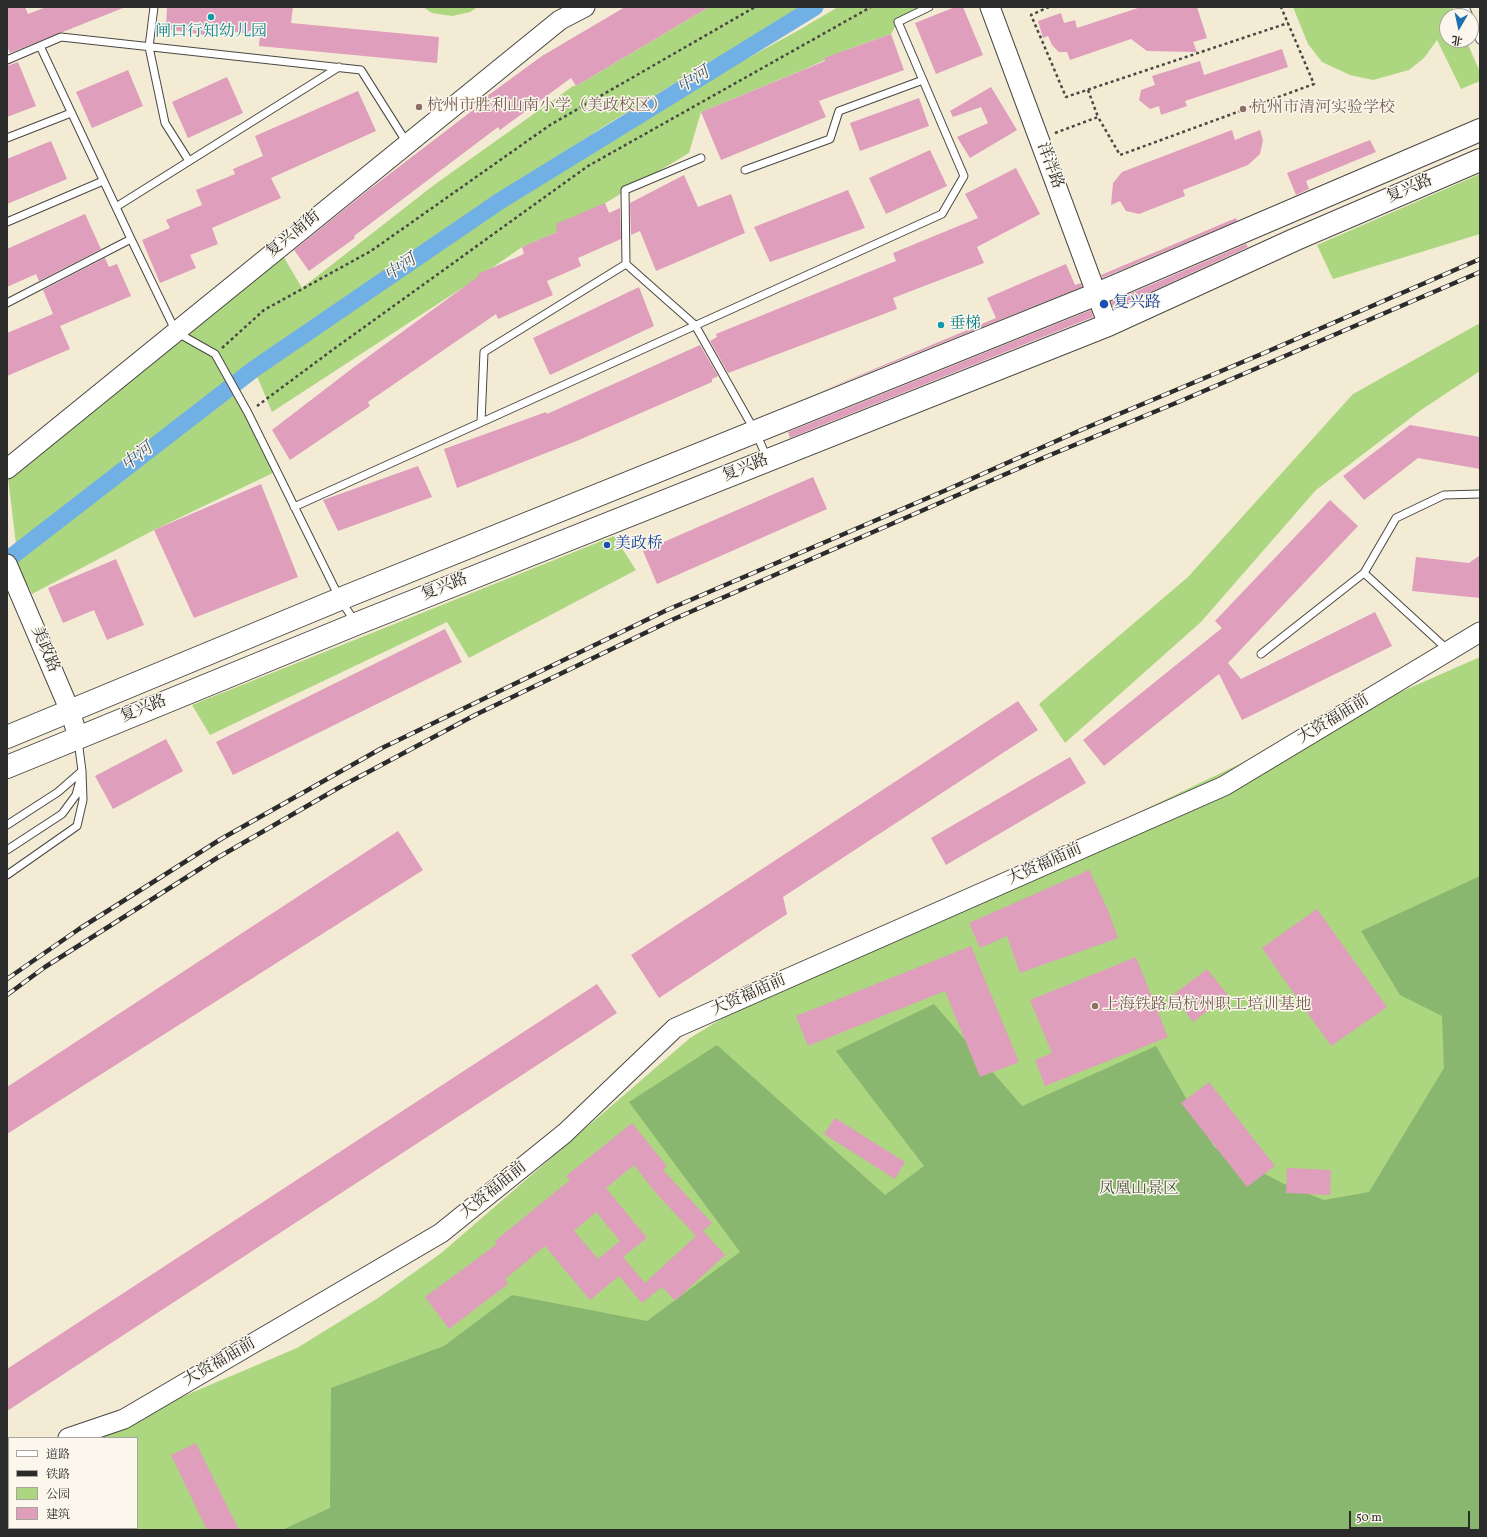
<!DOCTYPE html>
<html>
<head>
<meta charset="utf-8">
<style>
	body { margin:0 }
	#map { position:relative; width:1487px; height:1537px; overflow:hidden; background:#f4ebd5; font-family:Vollkorn,"Noto Serif SC",serif }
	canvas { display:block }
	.frame { position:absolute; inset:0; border:8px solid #2b2b2b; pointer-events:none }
	.legend { position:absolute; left:8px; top:1437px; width:130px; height:92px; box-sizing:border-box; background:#fbf7ec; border:1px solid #a8a59f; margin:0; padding:5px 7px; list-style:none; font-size:12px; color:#2b2b2b }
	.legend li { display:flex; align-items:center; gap:8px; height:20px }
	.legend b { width:20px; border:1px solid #a8a59f }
	.north { position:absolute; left:1439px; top:8px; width:40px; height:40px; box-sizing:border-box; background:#fbf7ec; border:1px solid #a8a59f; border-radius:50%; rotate:189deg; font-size:11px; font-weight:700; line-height:16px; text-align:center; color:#2b2b2b }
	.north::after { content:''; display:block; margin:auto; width:14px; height:18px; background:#1f6fb2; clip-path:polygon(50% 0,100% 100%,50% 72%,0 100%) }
	.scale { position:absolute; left:1349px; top:1511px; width:121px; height:18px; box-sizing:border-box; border:2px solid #2b2b2b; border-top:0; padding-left:5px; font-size:12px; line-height:14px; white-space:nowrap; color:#2b2b2b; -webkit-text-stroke:3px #fbf7ec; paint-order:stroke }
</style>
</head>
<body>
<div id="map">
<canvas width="1487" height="1537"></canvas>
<div class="frame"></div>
<ul class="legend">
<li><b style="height:5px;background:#fff"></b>道路</li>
<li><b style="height:5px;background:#2b2b2b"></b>铁路</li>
<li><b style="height:11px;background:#add681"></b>公园</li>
<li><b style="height:11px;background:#de9ebc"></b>建筑</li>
</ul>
<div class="north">北</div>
<div class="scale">50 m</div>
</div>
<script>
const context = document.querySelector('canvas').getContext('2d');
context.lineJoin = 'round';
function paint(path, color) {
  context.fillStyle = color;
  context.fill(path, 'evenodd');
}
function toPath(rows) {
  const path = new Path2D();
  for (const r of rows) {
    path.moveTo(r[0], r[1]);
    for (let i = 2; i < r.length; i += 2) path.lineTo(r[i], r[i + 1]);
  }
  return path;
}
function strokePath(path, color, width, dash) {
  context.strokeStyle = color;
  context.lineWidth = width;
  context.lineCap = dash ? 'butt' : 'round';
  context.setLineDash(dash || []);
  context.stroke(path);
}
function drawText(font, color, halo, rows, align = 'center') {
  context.font = font + ' Vollkorn,"Noto Serif SC",serif';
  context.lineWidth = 3;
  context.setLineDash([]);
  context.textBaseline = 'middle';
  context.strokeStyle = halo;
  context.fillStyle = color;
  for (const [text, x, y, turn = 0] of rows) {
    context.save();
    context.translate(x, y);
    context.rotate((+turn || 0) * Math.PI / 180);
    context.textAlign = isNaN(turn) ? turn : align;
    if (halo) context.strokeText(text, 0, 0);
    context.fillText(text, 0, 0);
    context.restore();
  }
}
paint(toPath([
	[423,7,478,7,470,12,452,16,432,13],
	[709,7,801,7,606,125,434,237,238,371,16,544,7,469,282,254,302,288,434,185,573,86,576,86],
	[838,7,929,7,898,22,891,34,849,49,805,69,701,112,689,153,557,232,522,247,476,279,272,412,254,369,407,265,601,139,799,30],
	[1293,7,1452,7,1456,16,1447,16,1447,40,1466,40,1480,72,1480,81,1461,89,1437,40,1424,58,1409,70,1373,80,1350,75,1322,62,1308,44],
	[1480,174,1480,234,1333,279,1317,245],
	[1480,323,1480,371,1421,410,1316,490,1201,622,1065,743,1039,704,1188,577,1353,394],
	[236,393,277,471,154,530,32,594,16,562],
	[614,536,636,570,469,658,447,622,210,735,192,705],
	[1480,657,1480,1530,7,1530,7,1471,9,1470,9,1528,137,1528,137,1438,85,1438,297,1348,378,1298,440,1254,690,1038,772,988,1271,749]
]), '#add681');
paint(toPath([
	[1480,876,1480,1530,282,1530,330,1508,331,1388,444,1346,512,1295,647,1321,740,1252,629,1102,717,1045,885,1195,924,1166,836,1051,934,1004,1022,1106,1156,1046,1214,1147,1284,1184,1324,1200,1369,1192,1444,1068,1442,1016,1400,995,1361,931]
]), '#8ab76f');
strokePath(toPath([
	[7,560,254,369,500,201,815,7]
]), '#71b0e4', 17);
paint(toPath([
	[7,7,25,7,28,14,46,7,123,8,10,53,7,46],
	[167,7,293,7,291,23,439,37,437,63,259,46,260,35,205,28,205,35,166,29],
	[625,7,709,7,576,86,571,78,500,130,498,127,354,236,355,238,309,271,294,250,366,192,481,104,479,102,542,56],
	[955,7,963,7,983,55,936,74,915,23],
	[1141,7,1197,7,1207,38,1193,42,1197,52,1147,51,1131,39,1070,60,1067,52,1059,52,1052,45,1048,36,1043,38,1038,21,1061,13,1064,23,1075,20,1077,28],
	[891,34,904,70,819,101,826,117,721,160,701,112,825,61,824,58],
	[1282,49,1288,67,1185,101,1187,106,1161,115,1159,106,1150,109,1139,100,1141,90,1155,85,1152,76,1200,61,1204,75],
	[18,62,36,106,7,117,7,66],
	[128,70,143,106,92,128,76,92],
	[227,77,243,113,188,138,172,102],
	[991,87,1017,130,970,158,957,137,988,123,981,107,953,117,950,111],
	[358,91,376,131,271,178,281,198,212,228,218,244,190,255,196,268,160,283,142,240,170,228,166,220,202,205,196,190,235,174,233,169,263,156,255,136],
	[919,98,929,126,860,151,850,123],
	[1232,130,1235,140,1260,130,1263,140,1260,154,1248,165,1183,190,1185,196,1139,214,1126,211,1120,201,1111,205,1113,183,1122,172],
	[1370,140,1376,152,1306,181,1309,189,1296,195,1287,173],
	[51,141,67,179,7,204,7,159],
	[930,150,947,186,886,214,869,178],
	[1016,168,1040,214,977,247,984,263,893,298,897,309,728,373,710,341,717,337,716,334,896,261,893,253,978,218,965,194],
	[684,175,698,207,731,194,745,233,656,271,640,231,631,235,630,203],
	[848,190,865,228,770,262,754,227],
	[605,203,609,213,620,208,621,239,578,258,581,266,547,281,553,295,498,319,496,314,368,402,370,406,290,460,272,430,354,367,479,276,478,274,524,254,522,247,557,232,556,224],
	[85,214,101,249,39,281,36,274,7,287,7,249],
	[1236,218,1237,221,1102,278,1101,275],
	[1246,244,1248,247,1114,309,1111,302],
	[105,258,109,267,117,264,131,296,60,326,70,349,7,376,7,333,53,314,43,290],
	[1066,264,1075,285,1081,283,1082,287,817,393,996,318,987,298],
	[639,287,654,326,550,375,533,338],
	[1091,310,1093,317,790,438,788,432],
	[700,345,718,376,712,379,712,382,579,440,457,488,444,449,546,412,547,414],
	[1410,425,1480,437,1480,469,1418,458,1364,500,1343,476],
	[418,466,432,497,338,531,323,500],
	[813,477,827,509,657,584,643,551],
	[261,484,298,577,194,618,154,530],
	[1330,500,1358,526,1228,663,1241,679,1375,612,1392,646,1242,720,1219,674,1104,766,1083,740,1222,628,1215,621],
	[1480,555,1480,598,1412,591,1416,557,1469,563],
	[116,559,144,625,107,640,94,610,63,623,48,588],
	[445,629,462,662,233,775,216,742],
	[1018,701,1038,730,783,897,787,914,659,998,631,955],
	[166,739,183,771,113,809,95,776],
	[1070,757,1086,783,946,865,931,838],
	[398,831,423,870,7,1134,7,1087],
	[1089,870,1108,910,1118,938,1020,973,1007,936,980,948,969,923],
	[1317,909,1387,1007,1331,1046,1262,948],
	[971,946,1019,1062,980,1077,945,991,808,1046,796,1016],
	[1136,957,1168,1037,1045,1086,1035,1060,1052,1053,1030,1000],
	[1207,969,1228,995,1193,1022,1173,995],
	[597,984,617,1013,7,1411,7,1369],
	[1209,1082,1275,1166,1247,1187,1181,1103],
	[835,1118,905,1162,895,1179,824,1134],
	[632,1123,667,1166,663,1170,712,1223,703,1231,725,1255,675,1301,662,1287,642,1303,619,1276,590,1300,545,1246,505,1279,508,1284,449,1329,425,1297,497,1244,495,1241,570,1180,566,1176],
	[634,1165,655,1192,696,1236,645,1283,623,1257,647,1238,606,1188],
	[596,1212,620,1241,598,1259,574,1231],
	[1287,1168,1331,1170,1330,1195,1286,1193],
	[196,1443,239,1530,207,1530,171,1455]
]), '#de9ebc');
const lane = toPath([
	[154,7,149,47,165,123,189,161],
	[1465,7,1469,16],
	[1471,20,1480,40],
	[40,46,131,239,176,332,215,354,248,413,340,599,355,622],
	[7,60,61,37,361,70,407,143],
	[7,138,71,113],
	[745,170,830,139,839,111,923,80],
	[116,207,339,67],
	[7,222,103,181],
	[626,264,695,325,756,433,767,458],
	[7,303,131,239],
	[481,422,484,352,626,264,625,190,701,158],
	[294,507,942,214,964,176,898,22,929,7],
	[1364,573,1448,650],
	[1261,654,1364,573,1396,518,1444,495,1480,494],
	[7,825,58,792,82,771],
	[7,850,62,814,76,795,80,780],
	[7,875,77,826,83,800,82,771,78,740]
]);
const secondary = toPath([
	[990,7,1108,325],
	[7,469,560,20,585,7],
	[7,564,70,711,78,737],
	[68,1438,124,1419,441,1233,565,1133,675,1028,1224,786,1480,632],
	[7,1459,9,1458]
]);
const primary = toPath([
	[7,737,340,599,1097,294,1480,130],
	[7,767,356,624,1108,325,1294,240,1480,160]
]);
strokePath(lane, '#494844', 9);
strokePath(secondary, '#494844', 21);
strokePath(primary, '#494844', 24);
strokePath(toPath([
	[1049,7,1031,15,1066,97,1288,23],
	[1088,90,1098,117],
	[1055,133,1098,117,1120,155,1314,84,1281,7],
	[222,348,264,310,371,251,550,125,755,7],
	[257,406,331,351,588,166,871,7]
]), '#494844', 2.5, [3, 3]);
strokePath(lane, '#fff', 7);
strokePath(secondary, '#fff', 19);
strokePath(primary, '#fff', 22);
const rail = toPath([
	[7,979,79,929,221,839,382,748,667,610,944,491,1081,430,1264,353,1480,259],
	[7,995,45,967,217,858,340,787,475,715,674,619,1031,463,1183,400,1480,272]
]);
strokePath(rail, '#2b2b2b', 4.5);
strokePath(rail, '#fbf7ec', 3, [9]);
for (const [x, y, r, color] of [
	[211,17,4,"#0f9aa8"],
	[419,107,4,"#8d6e63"],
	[1243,109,4,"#8d6e63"],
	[1104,304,5,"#1a4fb4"],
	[941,325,4,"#0f9aa8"],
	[607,545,4,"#1a4fb4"],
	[1095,1006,4,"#8d6e63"]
]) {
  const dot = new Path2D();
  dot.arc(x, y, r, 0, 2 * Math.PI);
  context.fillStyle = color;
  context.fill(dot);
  strokePath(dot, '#fbf7ec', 1.5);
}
drawText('16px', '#0d838f', '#fbf7ec', [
	["闸口行知幼儿园",211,33],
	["垂梯",949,325,"left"]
]);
drawText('16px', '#785e54', '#fbf7ec', [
	["杭州市胜利山南小学（美政校区）",427,107],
	["杭州市清河实验学校",1251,109],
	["上海铁路局杭州职工培训基地",1103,1006]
], 'left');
drawText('16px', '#2b2b2b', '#fbf7ec', [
	["洋泮路",1049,166,70],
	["复兴路",1410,190,-23],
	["复兴南街",294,235,-39],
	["复兴路",746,469,-22],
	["复兴路",445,588,-22],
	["美政路",44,650,67],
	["复兴路",144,710,-22],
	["大资福庙前",1334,720,-31],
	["大资福庙前",1045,865,-24],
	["大资福庙前",749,996,-24],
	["大资福庙前",494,1191,-39],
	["大资福庙前",220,1363,-30]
]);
drawText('16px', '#164399', '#fbf7ec', [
	["复兴路",1113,304],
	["美政桥",615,545]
], 'left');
drawText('16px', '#4c5640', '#fbf7ec', [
	["凤凰山景区",1139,1190]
]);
drawText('italic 17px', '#445a6c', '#fbf7ec', [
	["中河",694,81,-32],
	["中河",401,269,-34],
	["中河",138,458,-38]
]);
</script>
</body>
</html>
